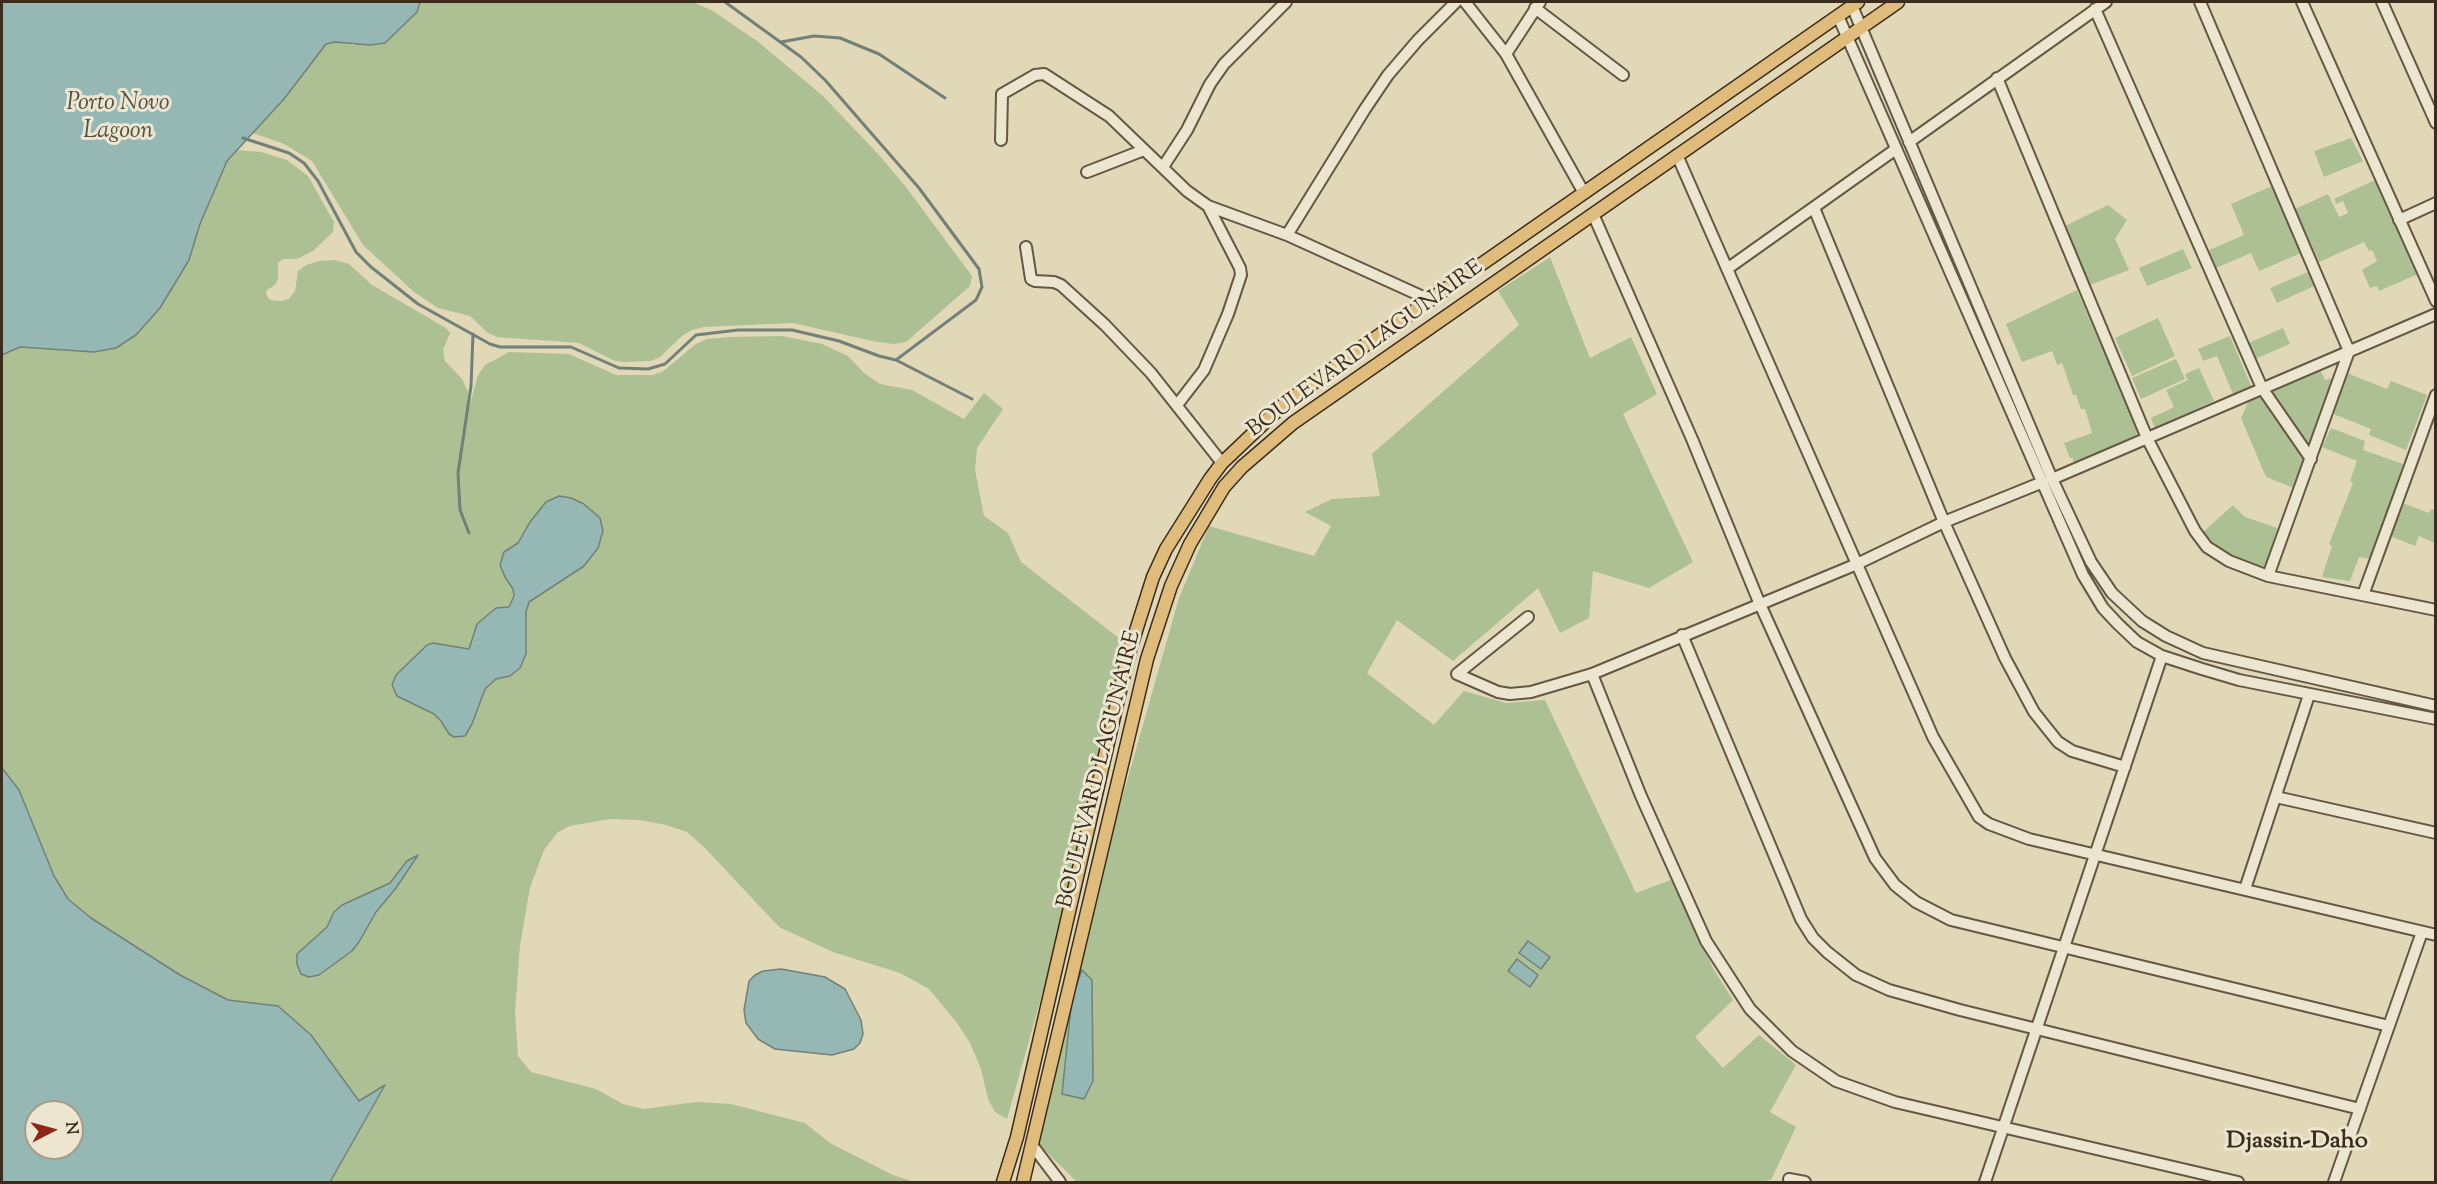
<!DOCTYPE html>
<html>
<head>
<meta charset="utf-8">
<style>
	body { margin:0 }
	#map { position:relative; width:2437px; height:1184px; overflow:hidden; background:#e1d8b7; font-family:"Sorts Mill Goudy",serif }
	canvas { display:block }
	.frame { position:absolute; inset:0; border:3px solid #3b2c1c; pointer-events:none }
	.north { position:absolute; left:24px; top:1100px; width:60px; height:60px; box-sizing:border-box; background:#ece6d0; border:2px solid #a59c88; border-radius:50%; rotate:84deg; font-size:16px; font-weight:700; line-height:24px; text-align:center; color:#3b2c1c }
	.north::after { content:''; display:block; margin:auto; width:21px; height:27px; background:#8f2418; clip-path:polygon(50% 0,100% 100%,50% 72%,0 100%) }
</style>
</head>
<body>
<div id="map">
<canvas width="2437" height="1184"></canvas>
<div class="frame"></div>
<div class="north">N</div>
</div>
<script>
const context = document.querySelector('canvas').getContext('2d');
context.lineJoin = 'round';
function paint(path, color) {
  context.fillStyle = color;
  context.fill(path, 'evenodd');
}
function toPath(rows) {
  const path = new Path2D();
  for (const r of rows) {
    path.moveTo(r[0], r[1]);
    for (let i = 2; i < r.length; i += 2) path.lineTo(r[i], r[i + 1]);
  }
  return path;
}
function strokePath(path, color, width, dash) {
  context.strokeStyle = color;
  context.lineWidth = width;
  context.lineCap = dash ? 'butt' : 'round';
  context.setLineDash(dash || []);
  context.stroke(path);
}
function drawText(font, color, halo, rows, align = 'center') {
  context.font = font + ' "Sorts Mill Goudy",serif';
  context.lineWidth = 6;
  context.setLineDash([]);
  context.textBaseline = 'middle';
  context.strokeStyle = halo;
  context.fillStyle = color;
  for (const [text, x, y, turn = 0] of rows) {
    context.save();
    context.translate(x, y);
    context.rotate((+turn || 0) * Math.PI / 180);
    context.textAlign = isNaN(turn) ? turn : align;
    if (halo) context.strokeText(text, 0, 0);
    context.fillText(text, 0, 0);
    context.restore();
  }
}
paint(toPath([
	[420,2,693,2,713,11,757,41,823,96,879,155,906,187,972,276,970,286,906,342,894,344,877,342,793,323,704,327,692,330,682,336,660,357,651,361,625,362,615,361,579,343,497,337,488,333,470,316,438,308,414,292,363,245,312,161,284,144,253,133,284,99,326,43,335,42,354,45,417,12],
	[2351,138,2363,161,2324,177,2314,151],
	[237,150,261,152,287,160,308,176,334,222,333,232,313,251,297,259,283,259,278,263,278,279,275,285,267,290,266,294,270,300,281,301,289,299,295,291,298,271,306,265,319,261,335,260,349,264,372,285,446,328,450,333,443,350,445,361,462,379,468,392,467,415,478,375,485,365,509,352,569,354,616,375,652,375,662,372,696,344,707,339,730,337,782,336,822,344,848,356,864,373,880,384,912,390,964,419,984,393,1003,409,977,448,975,470,984,516,1008,533,1021,562,1138,653,1007,1119,995,1112,988,1099,981,1069,970,1043,957,1023,929,989,900,973,833,952,779,927,705,848,687,832,666,825,640,820,610,819,570,826,558,832,544,850,530,888,520,945,515,1012,518,1056,531,1072,596,1089,623,1104,643,1109,696,1102,731,1104,805,1123,830,1143,893,1175,914,1182,330,1182,385,1086,359,1101,311,1035,278,1006,228,1000,180,975,91,918,68,899,54,876,19,790,2,768,2,355,19,347,56,350,160,308,189,260,200,224,227,161],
	[530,522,584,566,529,602,526,612,525,630,510,676,496,679,485,689,472,724,464,736,449,734,441,721,434,714,433,643,470,649,509,607,514,596,513,589,505,577,513,547,518,543],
	[417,856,396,888,376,912,359,942,352,951,319,975,297,954,327,927,334,912,342,905,390,883,407,861],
	[2375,180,2418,274,2379,291,2377,286,2370,288,2362,270,2377,261,2372,250,2369,251,2364,242,2319,262,2295,209,2328,194,2339,217,2348,213,2343,201,2336,204,2334,199],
	[2272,186,2301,253,2259,271,2251,253,2216,268,2209,250,2244,235,2231,204],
	[2108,205,2127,220,2115,239,2129,270,2090,285,2063,227],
	[2183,249,2192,268,2147,286,2139,268],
	[1550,257,1590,358,1631,337,1657,394,1623,414,1693,562,1649,588,1593,571,1589,618,1560,633,1538,588,1453,661,1397,620,1367,673,1434,725,1464,691,1506,703,1545,700,1636,893,1671,880,1714,970,1733,1000,1695,1037,1723,1068,1759,1035,1796,1065,1770,1112,1796,1127,1771,1180,1752,1182,1077,1182,1027,1133,1179,598,1209,526,1314,556,1331,526,1305,512,1332,499,1380,496,1372,454,1519,325,1498,291],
	[1072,997,1083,1099,1062,1094],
	[2308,272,2314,286,2277,303,2270,288],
	[2077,290,2137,429,2136,437,2073,466,2073,458,2070,458,2064,443,2092,433,2085,409,2081,409,2076,395,2073,395,2062,363,2057,365,2052,351,2022,362,2006,324],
	[2158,318,2175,356,2132,376,2115,338],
	[2283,328,2290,344,2253,360,2246,344],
	[2230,336,2251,386,2233,394,2217,356,2203,361,2198,349],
	[2176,359,2185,379,2141,399,2132,378],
	[2199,368,2214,401,2155,428,2151,418,2174,407,2166,390,2188,380,2185,374],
	[2320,370,2325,380,2336,377,2294,488,2266,477,2241,418,2250,398],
	[2347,373,2387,389,2391,381,2427,395,2406,450,2369,435,2371,429,2331,413],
	[2331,428,2365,441,2363,450,2403,464,2371,559,2359,557,2350,581,2322,577,2332,546,2329,544,2353,483,2350,481,2357,461,2322,447],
	[2400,502,2429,513,2431,509,2435,510,2435,543,2419,536,2415,546,2387,535],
	[2233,505,2245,517,2277,528,2268,565,2261,567,2254,565,2212,547,2201,534]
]), '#adc093');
const water = toPath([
	[2,2,420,2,417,12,385,43,370,45,335,42,326,44,284,99,227,161,200,224,189,260,160,308,136,335,116,348,94,352,20,347,2,355,2,2],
	[559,496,571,498,584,504,600,518,603,531,598,548,584,566,529,602,526,612,526,654,520,668,510,676,496,679,485,689,472,724,465,736,454,737,449,734,441,721,434,714,397,696,392,685,396,675,427,645,433,643,469,649,477,624,496,608,509,607,514,596,513,589,505,577,500,565,504,552,518,543,530,522,546,502,559,496],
	[2,768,19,790,54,876,68,899,91,918,180,975,228,1000,278,1006,311,1035,359,1101,385,1085,330,1182,2,1182,2,768],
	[36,1112,72,1112,72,1148,36,1148,36,1112],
	[418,855,396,888,376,912,359,942,352,951,319,975,309,977,301,974,297,964,297,954,327,927,334,912,342,905,390,883,407,861,418,855],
	[1528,941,1550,957,1541,969,1519,953,1528,941],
	[1517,959,1538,975,1530,987,1508,971,1517,959],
	[781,969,825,977,845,989,861,1020,863,1034,860,1043,854,1049,832,1055,775,1049,758,1039,746,1023,744,1010,749,981,755,975,763,971,781,969],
	[1082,970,1092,980,1093,1081,1084,1099,1062,1094,1072,997,1082,970]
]);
paint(water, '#95b8b5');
strokePath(water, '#718078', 1.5);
strokePath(toPath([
	[725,2,801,57,825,80,919,188,979,269,982,287,976,300,896,360],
	[781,42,814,36,840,38,879,54,945,98],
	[243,138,289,153,304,163,318,181,356,252,371,267,418,304,490,344,500,347,571,347,619,368,648,369,665,364,696,335,738,330,792,330,839,341,879,356,896,360,972,399],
	[469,533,460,510,458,473,471,386,473,334]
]), '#718078', 3);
const minor = toPath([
	[1465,2,1506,54,1584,193],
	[2200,2,2349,351,2268,576],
	[2302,2,2436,301],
	[2382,2,2436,123],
	[1852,6,2052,479,2091,562,2112,593,2142,621,2166,636,2203,653,2436,706],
	[1535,8,1623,75],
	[2095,9,2262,388,2311,459],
	[1838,16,2083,575,2103,608,2117,623,2137,642,2162,656,2202,669,2239,680,2436,719],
	[1506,54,1540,2],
	[1997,78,2147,438,2195,531,2207,547,2229,561,2268,576,2436,610],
	[1001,140,1002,94,1035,75,1044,74,1109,116,1187,191,1208,206,1287,235,1430,300],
	[1909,142,2106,2],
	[1677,155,1933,737,1979,817,1989,824,2029,839,2436,935],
	[1163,167,1187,130,1210,84,1224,64,1286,2],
	[1087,172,1144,150],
	[1814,208,1944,522,2005,658,2034,712,2058,742,2072,751,2125,767],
	[1593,214,1692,439,1759,602,1875,858,1895,885,1916,902,1951,920,2389,1026],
	[2399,220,2436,203],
	[1287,235,1365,109,1388,75,1418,40,1456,2],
	[1026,247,1031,279,1035,281,1054,282,1061,285,1105,325,1151,373,1222,463],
	[1727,269,1896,149],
	[1177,405,1204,370,1228,314,1241,275,1240,268,1208,206],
	[2052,479,2436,314],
	[2363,595,2436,395],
	[1528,617,1457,674,1498,692,1510,694,1531,692,1592,674,1857,564,1944,522,2043,482],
	[1682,635,1801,919,1813,938,1827,952,1856,975,1889,990,1960,1010,2360,1109],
	[1592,674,1641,796,1706,941,1750,1009,1792,1051,1836,1081,1895,1102,2238,1182],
	[2276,797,2436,833],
	[2245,889,2309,695],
	[1032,1145,1060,1182],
	[1789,1179,1805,1182],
	[1985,1182,2162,656],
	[2334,1182,2422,932]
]);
const major = toPath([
	[1003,1182,1017,1137,1128,656,1153,577,1166,549,1210,479,1222,463,1283,405,1361,348,1858,2],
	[1023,1182,1147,659,1171,586,1190,544,1224,487,1242,467,1293,423,1898,2]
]);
strokePath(minor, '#645743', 14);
strokePath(major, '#3b2c1c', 15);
strokePath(minor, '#ece6d0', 10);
strokePath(major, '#e0bc7c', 12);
drawText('22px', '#3b2c1c', '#ece6d0', [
	["BOULEVARD LAGUNAIRE",1366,350,-36],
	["BOULEVARD LAGUNAIRE",1101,770,-76]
]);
drawText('italic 24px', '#524f42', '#ece6d0', [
	["Porto Novo",118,105],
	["Lagoon",118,133]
]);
drawText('bold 24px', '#3b2c1c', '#ece6d0', [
	["Djassin-Daho",2297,1143]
]);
</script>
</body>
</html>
